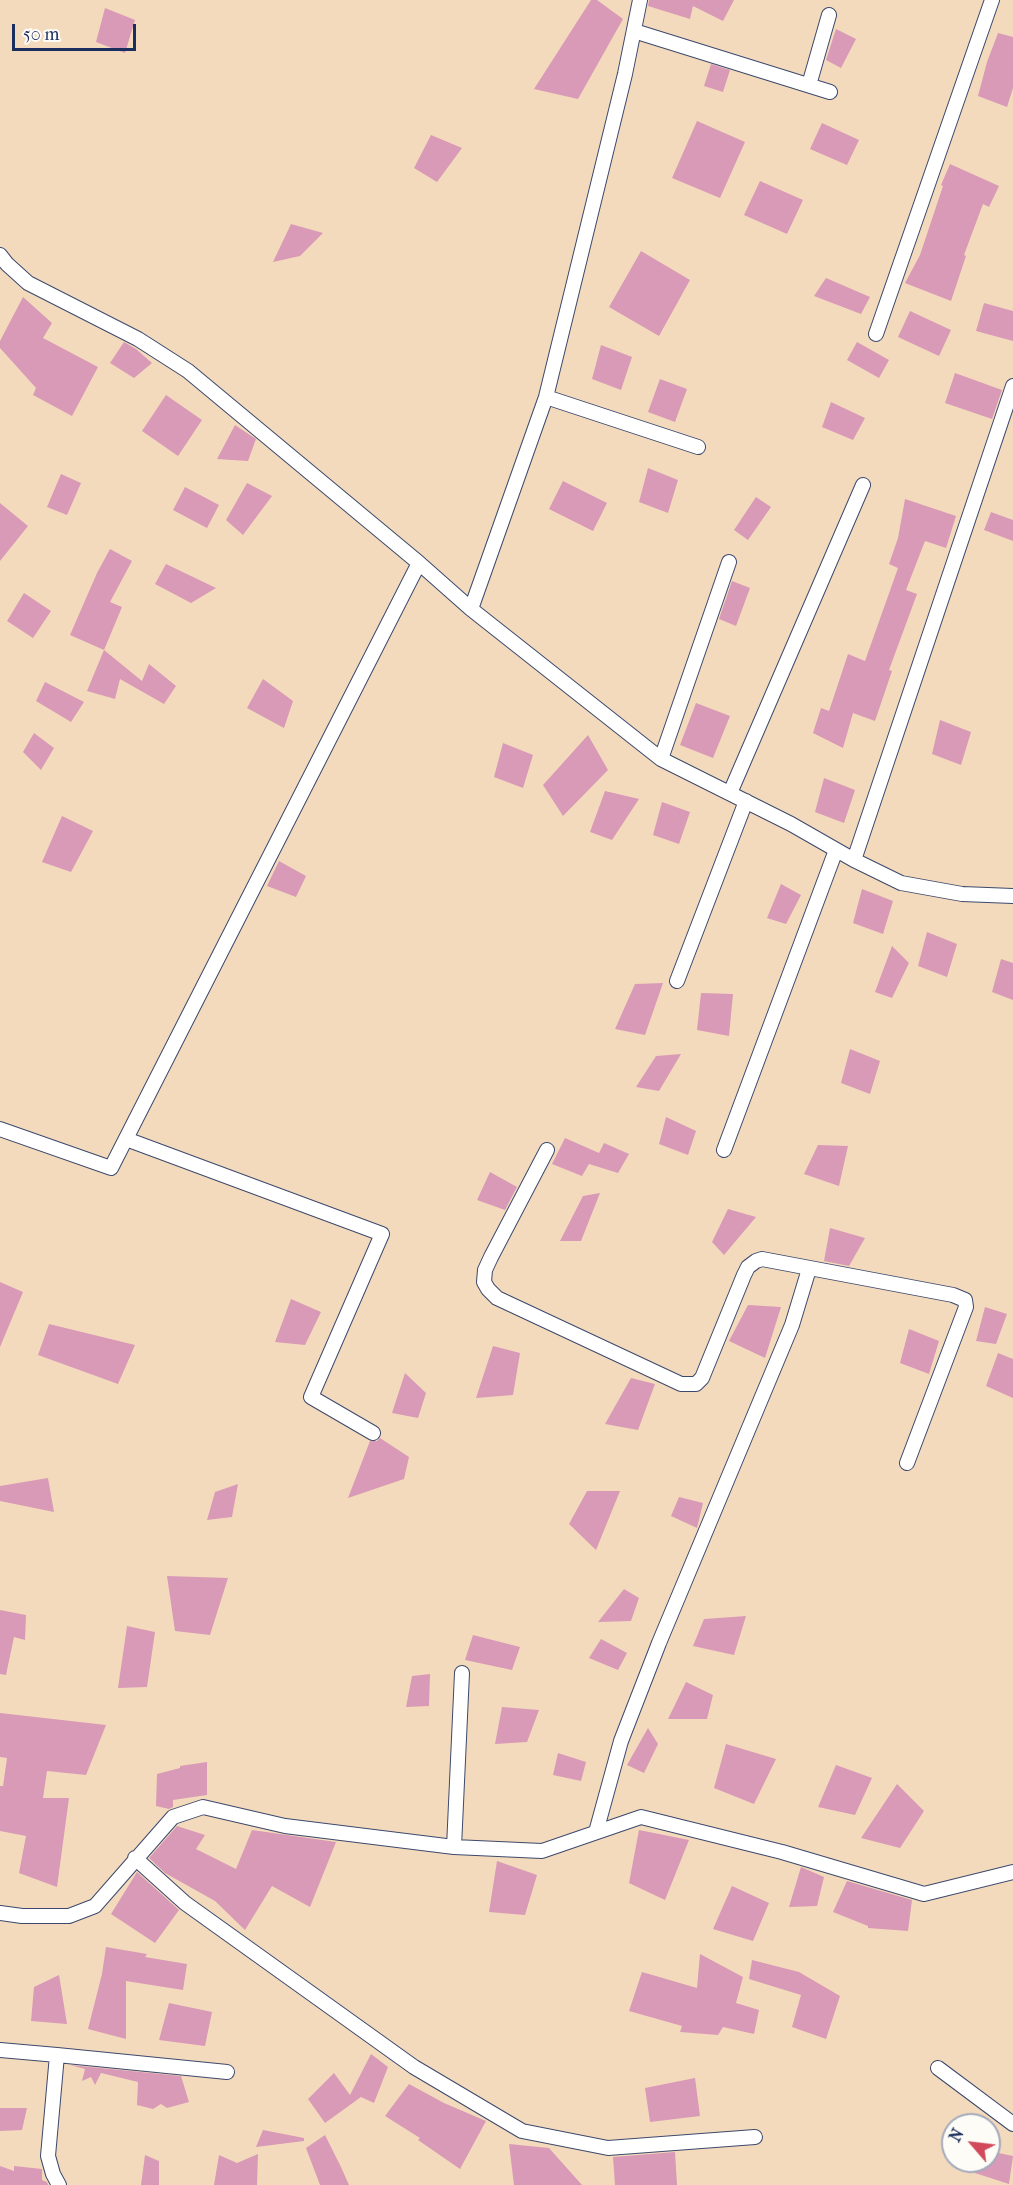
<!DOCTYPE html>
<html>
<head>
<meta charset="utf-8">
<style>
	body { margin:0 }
	#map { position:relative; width:1013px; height:2185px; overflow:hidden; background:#f4dabd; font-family:"IM FELL French Canon",serif }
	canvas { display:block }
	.north { position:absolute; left:941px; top:2113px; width:60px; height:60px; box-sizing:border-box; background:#fdfcf7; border:2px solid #a3aaba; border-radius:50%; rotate:298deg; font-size:16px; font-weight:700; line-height:24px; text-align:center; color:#1b2f5e }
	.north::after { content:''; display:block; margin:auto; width:21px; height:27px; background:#d1495b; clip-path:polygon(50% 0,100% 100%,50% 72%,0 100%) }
	.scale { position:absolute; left:12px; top:24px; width:124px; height:27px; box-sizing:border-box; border:3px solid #1b2f5e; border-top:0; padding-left:8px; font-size:18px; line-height:21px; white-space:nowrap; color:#1b2f5e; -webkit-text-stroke:4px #fdfcf7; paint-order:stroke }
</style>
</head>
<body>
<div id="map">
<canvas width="1013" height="2185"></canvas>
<div class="north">N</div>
<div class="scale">50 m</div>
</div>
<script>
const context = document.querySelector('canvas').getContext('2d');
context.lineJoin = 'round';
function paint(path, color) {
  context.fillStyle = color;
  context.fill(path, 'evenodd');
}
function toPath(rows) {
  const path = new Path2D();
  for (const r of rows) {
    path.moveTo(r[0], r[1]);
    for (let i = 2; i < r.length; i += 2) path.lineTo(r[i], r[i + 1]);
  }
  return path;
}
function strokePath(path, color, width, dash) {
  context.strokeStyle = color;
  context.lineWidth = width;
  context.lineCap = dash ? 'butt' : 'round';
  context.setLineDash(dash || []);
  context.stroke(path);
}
paint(toPath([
	[591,0,597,0,623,19,578,99,534,89],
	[649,0,734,0,723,21,693,6,690,19,648,6],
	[105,8,135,20,125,53,96,42],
	[836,29,856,39,841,68,826,60],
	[998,33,1013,37,1013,88,1007,107,978,96,987,62],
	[711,64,730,70,723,92,704,86],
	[697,121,745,142,720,198,672,178],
	[822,123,859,140,847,165,810,149],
	[431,135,462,148,437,182,414,168],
	[950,164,999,186,989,207,983,204,964,255,966,256,951,301,905,283,920,255,943,186,941,185],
	[760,181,803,200,787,234,744,215],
	[291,224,323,233,300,256,273,262],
	[641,251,690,280,659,336,609,307],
	[826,278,870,297,861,314,814,296],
	[23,297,52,323,43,338,98,367,72,416,33,395,36,388,0,348,0,341],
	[984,303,1013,311,1013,341,976,331],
	[910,311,951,330,939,356,898,337],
	[124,342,136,349,152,363,134,378,110,363],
	[857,342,889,360,879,378,847,360],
	[601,345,632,357,621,390,592,379],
	[955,373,1002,390,992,419,945,403],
	[660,379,687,389,675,422,648,412],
	[166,395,202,420,178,456,142,431],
	[831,402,865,418,853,440,822,427],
	[235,425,256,439,248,461,217,459],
	[648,468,678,480,668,513,639,502],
	[61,474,81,483,67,515,47,507],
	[563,481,607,503,593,531,549,509],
	[247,483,272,496,243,535,226,520],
	[185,487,219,505,207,528,173,510],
	[756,497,771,507,748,540,734,530],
	[905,499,956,516,946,548,925,541,906,590,917,594,889,670,892,671,875,721,853,713,843,748,813,733,821,708,829,711,848,654,865,661,898,568,889,564,898,538],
	[0,503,28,526,0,561],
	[991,512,1013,520,1013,541,984,530],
	[110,549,132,561,110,602,122,607,104,650,70,635,97,573],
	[166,564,216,588,191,603,155,584],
	[732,581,750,588,736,626,719,619],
	[24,593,51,611,33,638,7,621],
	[104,650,142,681,149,664,176,686,164,704,120,679,115,699,87,691],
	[263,679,293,701,284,728,247,708],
	[45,682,84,702,71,722,36,701],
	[696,703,730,716,713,758,680,745],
	[940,720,971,732,961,765,932,754],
	[34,733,54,748,41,770,23,752],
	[588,735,608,770,563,816,543,785],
	[503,743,533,755,523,788,494,777],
	[824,778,855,790,844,823,815,812],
	[605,791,639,799,612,840,590,832],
	[662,802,690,812,679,844,653,835],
	[62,816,93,831,71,872,42,862],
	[279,861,306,876,296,897,267,886],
	[781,884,801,895,786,924,767,918],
	[862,889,893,901,883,934,853,923],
	[927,932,957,944,947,977,918,966],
	[892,946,909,963,892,998,875,992],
	[1001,959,1013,963,1013,1000,992,992],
	[663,983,645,1035,615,1029,635,984],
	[701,993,733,994,729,1036,697,1030],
	[850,1049,880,1061,870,1094,841,1083],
	[681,1054,659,1091,636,1087,656,1056],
	[666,1117,696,1131,688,1155,659,1144],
	[565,1138,599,1153,604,1143,629,1154,618,1173,589,1164,582,1176,552,1164],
	[818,1145,848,1146,839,1186,804,1174],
	[490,1172,517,1187,505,1210,477,1200],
	[600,1193,581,1241,560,1241,583,1196],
	[728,1209,756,1217,724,1255,712,1242],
	[830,1228,865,1238,849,1266,824,1261],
	[0,1282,23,1292,0,1347],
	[291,1299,321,1312,305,1345,275,1342],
	[748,1305,781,1307,765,1358,729,1341],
	[985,1307,1007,1314,996,1344,976,1341],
	[49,1324,135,1345,118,1384,38,1355],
	[909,1329,939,1341,929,1374,900,1363],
	[493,1346,520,1353,513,1395,476,1398],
	[998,1353,1013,1359,1013,1398,986,1386],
	[405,1373,426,1393,418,1418,392,1413],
	[631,1378,655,1384,638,1430,605,1424],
	[380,1438,409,1457,404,1479,348,1498,370,1441,377,1441],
	[48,1478,54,1512,0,1501,0,1486],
	[238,1484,232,1517,207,1520,215,1492],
	[587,1491,620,1491,596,1550,569,1524],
	[679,1497,703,1503,697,1528,671,1516],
	[167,1576,228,1578,210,1635,175,1631],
	[624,1589,639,1598,631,1621,598,1622],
	[0,1610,26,1615,25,1640,14,1637,6,1675,0,1674],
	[746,1616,734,1655,693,1646,704,1619],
	[127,1626,155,1632,147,1687,118,1688],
	[473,1635,520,1647,512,1670,465,1660],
	[601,1639,627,1653,618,1670,589,1658],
	[430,1674,429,1706,406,1707,412,1676],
	[686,1682,713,1695,707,1719,668,1719],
	[502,1707,539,1710,527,1742,495,1744],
	[0,1713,106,1725,86,1775,47,1771,43,1798,69,1798,57,1887,19,1873,26,1836,0,1831,0,1786,3,1786,7,1758,0,1757],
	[648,1728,658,1744,644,1773,627,1765],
	[726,1744,776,1759,754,1804,714,1788],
	[558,1753,586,1762,581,1781,553,1775],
	[207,1762,207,1795,173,1800,173,1807,169,1809,156,1806,157,1774,180,1768,180,1766],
	[836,1765,872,1778,855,1815,818,1807],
	[897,1784,924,1811,900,1848,861,1838],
	[177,1826,205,1835,196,1849,236,1869,252,1830,336,1842,310,1907,272,1886,245,1930,215,1901,165,1873,149,1858],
	[639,1830,689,1840,665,1900,629,1883],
	[497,1861,537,1875,525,1915,489,1912],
	[801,1867,824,1877,817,1906,789,1907],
	[137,1872,179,1910,155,1943,111,1914],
	[847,1881,912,1900,908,1931,868,1928,868,1926,833,1912],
	[732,1886,769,1903,753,1941,713,1929],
	[106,1947,147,1954,145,1957,187,1964,183,1990,126,1981,126,2039,88,2029,102,1974],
	[700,1954,743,1977,736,2003,759,2010,754,2034,723,2027,718,2035,680,2032,682,2026,629,2011,642,1972,697,1988],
	[752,1960,799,1972,840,1996,826,2039,792,2027,801,1995,749,1979],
	[59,1975,67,2024,31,2021,34,1987],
	[169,2003,212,2012,205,2046,159,2040],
	[371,2054,388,2067,374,2103,361,2097,325,2123,308,2099,334,2073,350,2095],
	[70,2065,181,2076,189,2102,167,2108,161,2104,153,2109,137,2105,138,2082,101,2073,95,2085,91,2077,82,2081,85,2069],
	[695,2078,700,2116,650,2122,645,2088],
	[409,2084,444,2103,486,2121,460,2169,418,2140,420,2138,385,2116],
	[0,2108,27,2108,22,2130,0,2131],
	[263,2130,304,2138,304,2141,256,2147],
	[325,2135,341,2167,349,2185,320,2185,306,2148],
	[509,2144,549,2148,582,2185,514,2185],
	[989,2151,1013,2156,1009,2184,975,2173,978,2161,989,2161],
	[675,2152,677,2185,615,2185,613,2157],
	[258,2154,257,2185,214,2185,219,2155,237,2163],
	[145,2155,159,2161,159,2185,141,2185],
	[0,2166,14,2171,14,2166,42,2169,42,2180,47,2182,48,2185,0,2185]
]), '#d89ab6');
const minor = toPath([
	[634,31,830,92],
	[809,85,829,15],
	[0,255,7,264,28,283,138,339,188,371,419,563,471,609,661,759,791,824,854,860,901,883,962,894,1013,896],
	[876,334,992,0],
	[546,397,698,447],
	[471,609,546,397,625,74,640,0],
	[661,759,729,562],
	[730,793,863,485],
	[854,860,1013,386],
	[677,981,746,801],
	[0,1129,111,1168,419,563],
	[126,1139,382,1234,311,1397,373,1433],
	[547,1150,491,1257,485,1270,484,1282,488,1289,497,1298,681,1384,696,1384,702,1378,744,1275,748,1267,756,1261,762,1259,953,1295,965,1300,966,1307,907,1463],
	[724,1150,836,850],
	[596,1832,621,1741,659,1643,792,1325,809,1269],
	[454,1847,462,1673],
	[135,1858,185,1903,414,2067,522,2131,608,2148,755,2137],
	[0,1913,22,1916,69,1916,95,1906,173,1817,203,1807,285,1826,454,1847,542,1851,641,1817,782,1852,924,1894,1013,1872],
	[0,2050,57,2055,48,2156,53,2174,59,2185],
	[57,2055,227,2072],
	[938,2068,1013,2124]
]);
strokePath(minor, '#3c496c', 16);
strokePath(minor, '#fff', 14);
</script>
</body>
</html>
